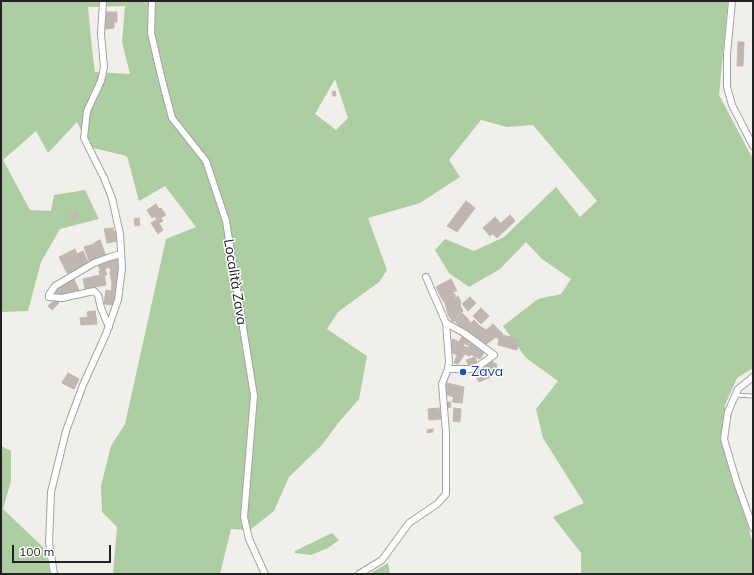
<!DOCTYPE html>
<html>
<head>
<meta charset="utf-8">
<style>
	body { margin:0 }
	#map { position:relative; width:754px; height:575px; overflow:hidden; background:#f1efe9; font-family:Mulish,sans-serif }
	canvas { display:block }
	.frame { position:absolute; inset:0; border:2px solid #222; pointer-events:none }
	.scale { position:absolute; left:12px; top:545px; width:99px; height:18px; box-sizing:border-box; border:2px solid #222; border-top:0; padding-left:5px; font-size:12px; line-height:14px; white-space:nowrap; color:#222; -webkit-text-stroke:3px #fff; paint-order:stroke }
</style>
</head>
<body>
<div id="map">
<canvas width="754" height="575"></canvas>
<div class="frame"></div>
<div class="scale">100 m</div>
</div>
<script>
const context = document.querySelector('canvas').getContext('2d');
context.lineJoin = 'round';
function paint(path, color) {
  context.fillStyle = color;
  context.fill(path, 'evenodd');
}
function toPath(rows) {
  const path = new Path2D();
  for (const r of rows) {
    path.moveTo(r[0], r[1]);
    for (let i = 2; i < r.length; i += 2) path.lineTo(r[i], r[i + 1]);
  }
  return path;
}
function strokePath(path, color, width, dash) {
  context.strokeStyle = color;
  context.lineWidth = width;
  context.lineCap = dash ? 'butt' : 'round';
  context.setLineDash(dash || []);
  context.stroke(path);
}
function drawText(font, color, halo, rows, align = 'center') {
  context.font = font + ' Mulish,sans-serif';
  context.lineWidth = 3;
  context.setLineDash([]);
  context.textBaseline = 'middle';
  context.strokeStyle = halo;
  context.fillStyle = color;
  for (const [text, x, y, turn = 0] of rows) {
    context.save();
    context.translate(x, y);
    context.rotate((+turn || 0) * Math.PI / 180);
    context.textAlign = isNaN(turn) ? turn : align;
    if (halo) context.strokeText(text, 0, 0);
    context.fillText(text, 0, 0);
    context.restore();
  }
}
paint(toPath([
	[1,1,728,1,719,95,753,159,753,368,737,378,725,405,727,453,753,544,753,574,581,574,581,553,553,517,584,503,543,438,536,409,558,381,526,358,503,326,538,299,561,294,571,279,542,259,526,242,500,269,469,287,449,273,435,250,445,239,474,251,504,237,556,187,580,217,597,201,533,125,507,127,481,120,449,160,460,177,420,203,368,218,387,270,379,282,338,312,327,329,367,356,359,399,339,422,322,445,289,477,274,511,250,530,231,529,220,574,113,574,117,527,102,512,101,486,111,446,125,424,166,239,196,227,165,186,139,201,127,156,89,147,77,122,48,153,36,131,3,160,30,210,51,211,54,195,85,190,99,219,60,229,41,262,28,311,1,312],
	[125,6,122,42,130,74,95,72,92,49,88,7],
	[335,79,348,118,336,130,315,114],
	[1,446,11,451,11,481,3,509,45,549,50,574,1,574],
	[332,533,339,540,328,548,311,555,295,553,295,551],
	[388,563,390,574,369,574]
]), '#adcda2');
const building = toPath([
	[105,12,117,12,117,22,114,22,114,28,104,29,105,12],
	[738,42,744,42,743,66,737,66,738,42],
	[335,91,336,96,333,96,332,92,335,91],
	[466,201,475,208,457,232,447,226,466,201],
	[156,204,159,209,161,208,166,215,157,220,155,216,152,218,147,210,156,204],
	[77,212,79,217,73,220,70,215,77,212],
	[510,215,515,221,497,238,493,234,502,225,501,223,510,215],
	[160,217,163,221,159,223,163,230,158,234,151,223,160,217],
	[495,217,502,225,490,236,483,228,495,217],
	[139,218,140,225,135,226,134,219,139,218],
	[113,228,113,231,105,233,104,229,113,228],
	[115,231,117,241,107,243,105,233,115,231],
	[100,240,106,256,90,263,84,247,94,244,94,243,100,240],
	[75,249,77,254,83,251,89,264,71,274,70,272,67,273,59,257,75,249],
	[117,257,118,267,111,271,109,267,101,271,96,262,117,257],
	[118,267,121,272,117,301,114,300,113,305,104,304,106,290,111,291,112,284,110,272,118,267],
	[105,269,107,275,100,275,99,271,105,269],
	[104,274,106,285,85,289,83,279,104,274],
	[73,277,79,290,65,296,64,294,57,297,54,290,60,287,59,285,73,277],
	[451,279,457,291,453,292,455,295,443,301,436,287,451,279],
	[455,295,455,297,454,298,455,299,445,303,444,300,455,295],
	[458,296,461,302,460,305,454,308,451,301,458,296],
	[470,297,476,303,468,311,462,304,470,297],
	[56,299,59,303,52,310,48,306,56,299],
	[451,301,454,308,460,305,463,311,453,322,448,315,445,303,451,301],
	[481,308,489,316,481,324,473,316,481,308],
	[95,311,97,324,81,325,80,318,88,317,87,312,95,311],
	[461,312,468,319,460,327,454,320,461,312],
	[468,319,473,328,468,334,460,327,468,319],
	[474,320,481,327,472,338,468,334,473,328,470,324,474,320],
	[493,324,503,334,498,339,496,337,484,346,474,336,481,327,486,330,493,324],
	[464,333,472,339,468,345,459,342,464,333],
	[502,335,519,339,517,350,498,345,499,338,502,335],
	[453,339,459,342,464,344,463,346,452,342,453,339],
	[473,340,479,345,474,353,467,348,473,340],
	[452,342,469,348,458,364,454,363,457,355,451,352,452,342],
	[479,345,486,350,480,359,472,355,479,345],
	[469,348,474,353,469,356,465,354,469,348],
	[475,357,478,365,470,368,466,360,475,357],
	[492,359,494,364,496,363,497,367,495,368,496,371,492,373,493,376,479,382,472,368,492,359],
	[68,373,79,379,74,389,62,383,68,373],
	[447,383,464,387,462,403,452,402,454,397,445,394,447,383],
	[450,402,451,407,446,408,445,403,450,402],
	[439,408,441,419,429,420,428,409,439,408],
	[454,408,461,409,460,422,453,421,454,408],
	[433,429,433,432,427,433,427,430,433,429]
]);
paint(building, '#bfb8b2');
strokePath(building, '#c2b7ad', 1);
const service = toPath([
	[736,395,753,396]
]);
const minor = toPath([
	[152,1,151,33,162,80,172,118,206,161,226,221,254,396,244,517,249,539,265,574],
	[732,1,727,54,727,87,732,105,753,146],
	[426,277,446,323,464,333,494,355,480,365,470,369,448,369],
	[109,327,101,308,98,295,94,291,62,298,49,297,49,295,55,286,94,263,110,257,121,254],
	[753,377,738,389,728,412,724,439,736,480,753,528],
	[54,574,49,543,51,492,66,431,83,385,106,334,118,300,122,268,120,234,112,198,104,178,84,138,87,111,101,81,104,67,101,34,103,1],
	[359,574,382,560,409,523,437,504,446,494,446,432,442,384,448,369,449,361,446,323]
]);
strokePath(service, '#a3a3a3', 5);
strokePath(minor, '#a3a3a3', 8);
strokePath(service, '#fff', 3);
strokePath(minor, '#fff', 6);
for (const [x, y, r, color] of [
	[463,372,4,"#1a4fb4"]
]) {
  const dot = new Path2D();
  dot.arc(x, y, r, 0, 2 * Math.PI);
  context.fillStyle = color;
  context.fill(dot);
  strokePath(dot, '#fff', 1.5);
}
drawText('14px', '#222', '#fff', [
	["Località Zava",235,282,81]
]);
drawText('14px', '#164399', '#fff', [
	["Zava",471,372]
], 'left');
</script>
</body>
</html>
